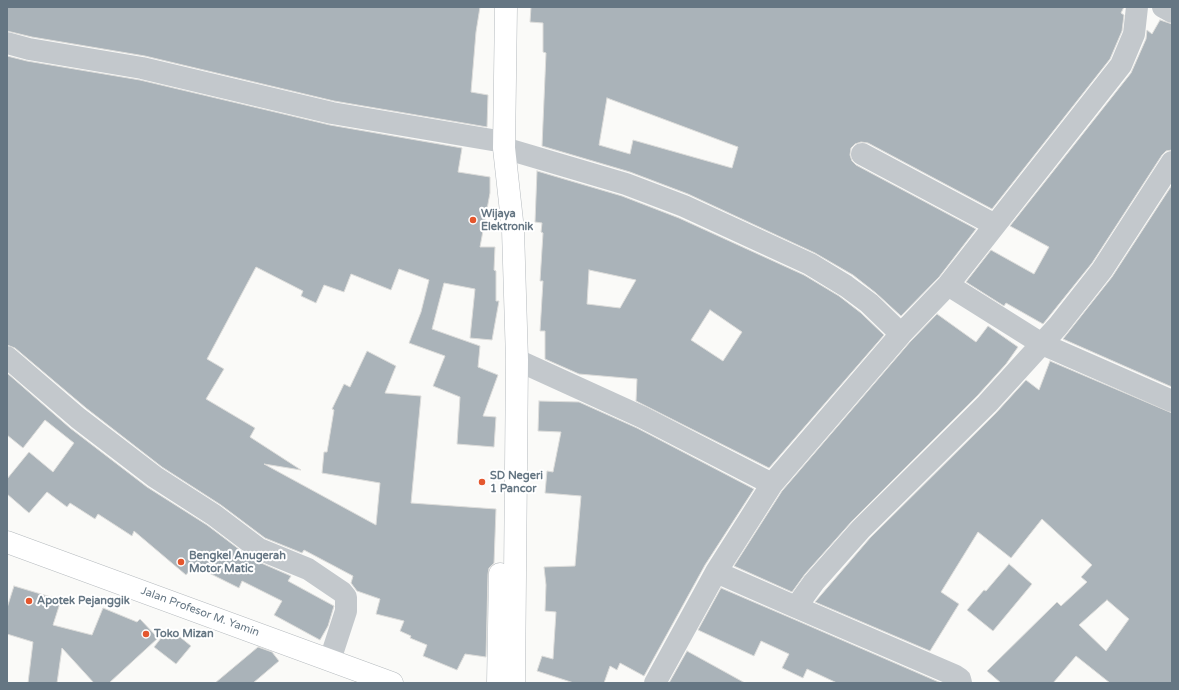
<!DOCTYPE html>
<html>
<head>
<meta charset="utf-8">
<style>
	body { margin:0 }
	#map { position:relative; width:1179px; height:690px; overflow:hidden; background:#fafaf8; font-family:"Varela Round",sans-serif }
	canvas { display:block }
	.frame { position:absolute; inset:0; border:8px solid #657683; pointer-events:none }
</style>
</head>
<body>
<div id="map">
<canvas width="1179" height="690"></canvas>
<div class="frame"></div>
</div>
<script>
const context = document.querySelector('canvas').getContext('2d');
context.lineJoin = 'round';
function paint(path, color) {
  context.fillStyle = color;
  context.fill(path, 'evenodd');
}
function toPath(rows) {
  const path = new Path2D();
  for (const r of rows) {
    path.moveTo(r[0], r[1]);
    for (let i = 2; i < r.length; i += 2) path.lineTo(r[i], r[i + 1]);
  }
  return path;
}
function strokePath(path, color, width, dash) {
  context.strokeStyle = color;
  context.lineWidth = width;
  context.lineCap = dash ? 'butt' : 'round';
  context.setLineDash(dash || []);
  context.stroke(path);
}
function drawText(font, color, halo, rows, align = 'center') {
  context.font = font + ' "Varela Round",sans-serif';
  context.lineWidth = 4;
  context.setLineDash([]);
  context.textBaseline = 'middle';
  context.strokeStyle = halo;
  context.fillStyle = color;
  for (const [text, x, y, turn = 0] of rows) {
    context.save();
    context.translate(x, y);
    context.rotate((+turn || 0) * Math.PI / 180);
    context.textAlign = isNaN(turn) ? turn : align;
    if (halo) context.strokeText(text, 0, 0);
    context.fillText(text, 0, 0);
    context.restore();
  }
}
const building = toPath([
	[7,7,480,7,476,32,471,92,488,95,487,127,334,101,145,56,32,37,7,31,7,7],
	[531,7,1124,7,1121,13,1124,15,1122,31,1110,59,992,209,868,143,861,142,855,144,851,148,850,155,852,161,856,165,976,229,939,277,901,316,876,293,853,275,815,253,688,194,630,172,542,146,546,53,543,52,543,23,530,22,531,7],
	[607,98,738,147,732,168,633,140,630,154,599,145,607,98],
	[1160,20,1172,24,1172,150,1166,151,1162,155,1092,263,1043,324,1006,303,1004,306,966,282,991,250,1034,274,1049,247,1010,226,1131,73,1146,39,1147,30,1152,34,1160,20],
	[7,56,27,61,140,80,330,125,462,148,458,172,490,177,490,193,480,247,495,247,494,270,496,271,496,301,499,301,492,340,470,338,475,289,444,283,432,329,480,346,478,367,498,375,483,416,496,417,494,447,457,444,460,397,433,386,445,356,409,343,421,312,429,280,399,269,391,290,351,274,344,292,324,285,316,303,301,296,303,291,256,267,207,359,224,369,206,399,255,428,250,437,301,470,264,464,376,525,380,483,322,473,324,452,327,452,334,410,332,409,344,384,350,387,367,351,396,366,385,393,421,396,411,503,496,509,494,563,489,568,488,574,486,657,465,654,457,670,423,656,427,645,410,638,411,636,400,631,404,621,376,614,380,599,357,591,351,583,353,576,304,550,302,553,265,538,221,505,162,467,86,408,15,348,7,345,7,56],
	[537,171,622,196,679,218,804,275,839,296,861,313,884,335,769,468,636,401,637,379,579,374,545,359,545,331,540,331,543,281,540,281,543,233,541,232,542,223,535,222,537,171],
	[589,270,636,280,620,308,587,304,589,270],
	[710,310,742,332,723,361,691,340,710,310],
	[1172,185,1172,387,1063,339,1112,277,1172,185],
	[937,314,976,342,988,326,1018,347,1006,364,978,395,852,521,805,574,792,592,734,566,782,491,910,342,937,314],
	[1050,361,1172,413,1172,683,1110,683,1076,656,1053,683,1001,683,987,671,1057,602,1061,606,1087,582,1081,577,1092,565,1042,519,1011,558,978,532,941,592,959,604,930,651,815,602,870,538,996,413,1026,380,1039,390,1050,361],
	[1107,600,1129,619,1106,651,1079,625,1107,600],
	[7,373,70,428,147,487,207,525,252,559,291,576,288,581,334,606,328,626,320,640,274,615,282,601,242,581,239,588,199,568,195,572,190,570,186,575,134,531,132,536,98,514,95,519,70,503,67,507,47,492,29,513,7,494,7,479,29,452,53,472,74,443,45,420,23,448,7,435,7,373],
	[539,401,579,402,637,428,754,489,705,565,644,676,620,663,617,670,610,666,604,683,574,683,537,671,542,656,553,659,556,612,545,611,546,585,544,567,575,566,581,496,545,493,547,471,553,472,561,432,538,431,539,401],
	[1009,564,1032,584,993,631,967,610,984,590,986,591,1009,564],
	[14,586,61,600,53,625,92,635,103,608,137,622,140,619,158,638,109,683,94,683,62,648,57,683,28,683,33,642,7,634,7,608,14,586],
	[721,588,791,618,941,683,837,683,807,669,803,678,782,668,789,654,761,641,754,656,698,630,721,588],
	[169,628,191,646,176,664,154,647,169,628],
	[258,647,272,652,279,661,253,683,215,683,258,647],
	[687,651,745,683,669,683,687,651]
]);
paint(building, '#aab3b9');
strokePath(building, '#dcdcda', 1);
const major = toPath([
	[506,7,504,148,513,230,517,360,514,683],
	[7,542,392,683],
	[498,683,500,574]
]);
strokePath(major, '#b5babe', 23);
strokePath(toPath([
	[1163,7,1172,12],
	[7,43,29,49,142,68,332,113,492,140],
	[504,148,626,184,684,206,810,264,846,286,869,303,901,334],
	[862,154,995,225],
	[948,285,1042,344,1172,401],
	[7,357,78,418,155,477,214,515,259,549,308,569,342,592,346,597,346,611,330,660],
	[517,360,642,417,772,484],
	[716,572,796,607,814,582,861,529,987,404,1058,326,1102,270,1172,162],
	[796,607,954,675,960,679,961,683],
	[655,683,716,572,772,484,901,334,948,285,1121,65,1134,34,1137,7]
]), '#c3c8cc', 22);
strokePath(major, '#fff', 22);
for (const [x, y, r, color] of [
	[473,220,4,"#e4572e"],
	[482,482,4,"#e4572e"],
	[181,562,4,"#e4572e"],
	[29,601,4,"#e4572e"],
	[146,634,4,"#e4572e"]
]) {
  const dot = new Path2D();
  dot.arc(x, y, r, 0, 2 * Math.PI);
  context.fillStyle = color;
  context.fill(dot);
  strokePath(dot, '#fff', 1.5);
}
drawText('bold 11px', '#657683', '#fff', [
	["Wijaya",481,214],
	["Elektronik",481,227],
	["SD Negeri",490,476],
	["1 Pancor",490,489],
	["Bengkel Anugerah",189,556],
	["Motor Matic",189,569],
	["Apotek Pejanggik",37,601],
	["Toko Mizan",154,634]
], 'left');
drawText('11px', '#657683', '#fff', [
	["Jalan Profesor M. Yamin",200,612,20]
]);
</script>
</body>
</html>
